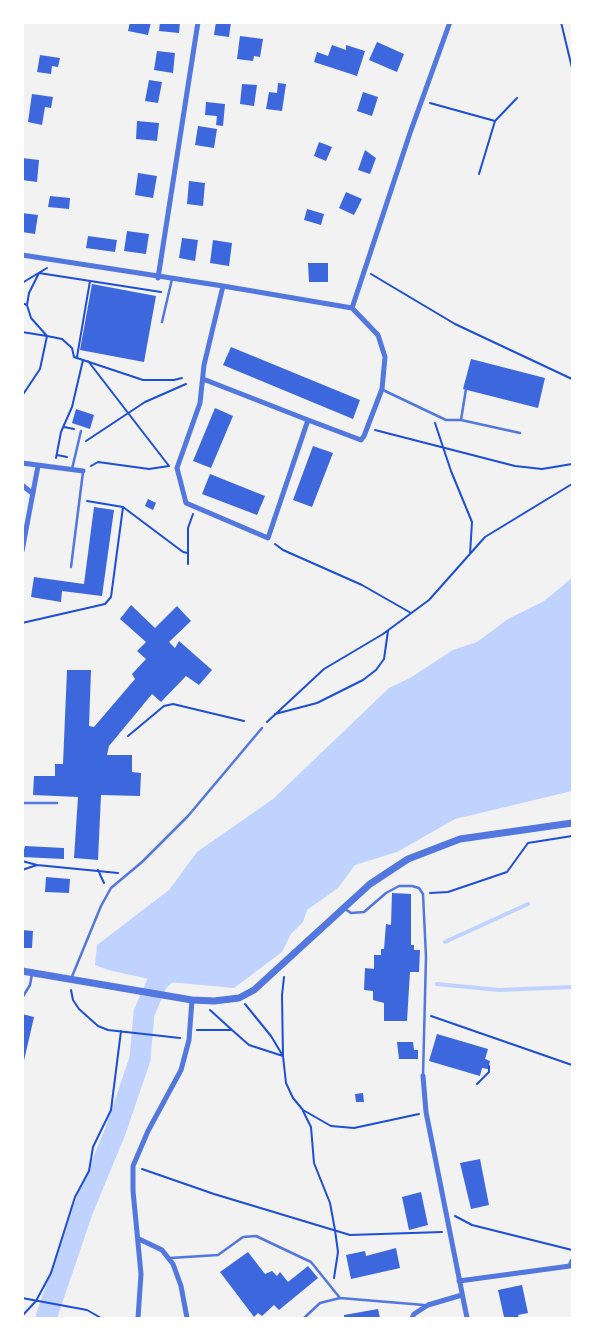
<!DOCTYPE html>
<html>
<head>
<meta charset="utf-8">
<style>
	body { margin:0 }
	#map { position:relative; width:595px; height:1341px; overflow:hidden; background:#f2f2f2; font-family:"Golos Text",sans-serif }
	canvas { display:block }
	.frame { position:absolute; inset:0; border:24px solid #fff; pointer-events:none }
</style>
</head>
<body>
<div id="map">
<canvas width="595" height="1341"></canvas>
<div class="frame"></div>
</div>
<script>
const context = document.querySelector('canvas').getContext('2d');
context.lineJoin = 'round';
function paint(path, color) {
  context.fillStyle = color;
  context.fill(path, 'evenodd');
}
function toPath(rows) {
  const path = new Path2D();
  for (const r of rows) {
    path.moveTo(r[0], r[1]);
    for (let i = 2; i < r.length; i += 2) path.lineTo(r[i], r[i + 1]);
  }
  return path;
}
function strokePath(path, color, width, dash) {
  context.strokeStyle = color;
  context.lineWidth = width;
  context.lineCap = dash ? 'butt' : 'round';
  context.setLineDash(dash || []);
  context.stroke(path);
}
paint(toPath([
	[572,578,572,791,455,819,397,852,355,865,338,888,307,910,303,922,291,934,282,952,234,988,158,981,108,970,95,965,97,945,169,890,197,852,273,799,389,688,410,678,453,650,477,642,508,619,544,601]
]), '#bfd3fe');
strokePath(toPath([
	[445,942,528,904],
	[437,984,499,990,572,987]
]), '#bfd3fe', 4);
strokePath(toPath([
	[46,1318,82,1212,115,1132,140,1059,144,1013,158,981,180,962]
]), '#bfd3fe', 21);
paint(toPath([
	[130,22,151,22,148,35,128,31],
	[160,22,180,22,179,33,159,31],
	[216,22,231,22,229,37,214,35],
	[240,36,263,39,260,57,254,56,253,61,237,59],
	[377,42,404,54,397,72,369,60],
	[332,45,346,50,346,45,365,51,357,76,314,62,317,52,328,56],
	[157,51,175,53,173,73,154,70],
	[40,55,60,58,58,67,52,66,51,74,37,72],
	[149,80,162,82,158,103,145,101],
	[278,83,286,84,282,111,266,109,269,92,277,93],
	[242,84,257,85,254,106,240,104],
	[363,92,378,97,372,116,357,111],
	[32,94,53,97,51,108,45,107,42,125,28,122],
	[206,102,225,104,223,126,216,125,217,116,205,115],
	[137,121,159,123,157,141,136,139],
	[198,126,217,129,214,148,195,145],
	[319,142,332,147,326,161,314,156],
	[365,150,376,158,370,174,358,170],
	[22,158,39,160,37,182,22,180],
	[138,173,157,176,153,198,135,195],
	[189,181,205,183,203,206,187,204],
	[346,192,362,199,354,215,339,208],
	[50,196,70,198,69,209,48,207],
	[307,209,324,214,321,225,304,220],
	[22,213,38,215,35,234,22,232],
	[127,231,149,234,146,254,124,251],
	[88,236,117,240,115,252,86,248],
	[182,238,198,240,195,261,179,258],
	[213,240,232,243,229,266,210,263],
	[308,263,328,263,328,282,309,282],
	[92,284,156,296,144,362,80,350],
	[231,347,360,400,353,419,223,365],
	[471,359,545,378,538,408,463,389],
	[215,408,233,416,211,468,193,461],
	[76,409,94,415,90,429,72,423],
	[313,446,333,453,312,507,293,500],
	[210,474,265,496,257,515,202,494],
	[148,499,156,503,153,510,145,506],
	[94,507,114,510,102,596,62,591,61,602,31,597,34,577,84,584],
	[131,605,155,628,177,606,191,621,169,642,175,648,179,641,212,670,199,685,186,676,161,702,152,694,109,746,107,755,132,755,132,772,141,773,140,796,101,795,98,860,74,858,78,797,33,795,34,776,55,776,55,764,63,764,67,670,91,670,89,726,94,727,135,679,132,674,146,659,137,651,146,642,120,619],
	[25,846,64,848,64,859,22,857],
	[46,877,70,879,69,893,45,892],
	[392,893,411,894,411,945,414,945,414,950,420,950,419,972,410,972,407,1021,384,1021,384,1003,373,1000,373,991,364,990,365,968,374,969,374,955,381,955,381,949,384,949,386,924,391,925],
	[22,930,33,931,32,948,22,948],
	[22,1014,34,1017,23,1065,22,1064],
	[437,1034,488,1049,485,1059,490,1061,488,1069,482,1068,480,1076,429,1061],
	[397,1042,413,1042,414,1050,418,1050,418,1059,399,1059],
	[363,1093,364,1102,356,1102,355,1094],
	[480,1159,489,1205,471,1209,460,1163],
	[421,1192,428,1225,409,1230,402,1197],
	[396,1248,400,1268,351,1279,346,1255,365,1251,366,1256],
	[248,1252,265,1274,272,1271,277,1276,280,1272,288,1282,308,1266,318,1278,279,1310,274,1305,262,1316,258,1313,254,1317,220,1272],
	[522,1285,528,1313,518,1315,519,1318,499,1318,504,1317,498,1290],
	[378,1309,380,1318,344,1318,344,1315]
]), '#3d67dc');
strokePath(toPath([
	[561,22,572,68],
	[430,103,495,121],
	[479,174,495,121,517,98],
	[371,274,455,324,572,379],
	[22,283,47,268],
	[22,303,27,305],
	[22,332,47,336],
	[47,336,31,318,27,305,29,293,39,273,161,292],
	[77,357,90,281],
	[88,361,169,466],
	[22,396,40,369,47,336,62,339,72,348,74,357,143,380,174,380,182,378],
	[435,423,451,471,472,522,470,554],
	[64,427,74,429],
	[375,430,515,466,542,469,572,464],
	[86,441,145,402,186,384],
	[57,455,67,457],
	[56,458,61,432,72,407,83,360],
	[91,466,98,462,149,469,169,466],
	[87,501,123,507,183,552,188,553],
	[275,544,283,550,362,585,411,613],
	[188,564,188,528,193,514],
	[22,623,105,604,111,597,123,507],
	[275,714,317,703,363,680,376,670,384,659,388,631],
	[267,722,324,669,383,634,429,600,485,537,572,484],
	[128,736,164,706,173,704,244,721],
	[22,861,37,865,118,873],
	[22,870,37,865],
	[98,870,104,883],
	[430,893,448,892,507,872,528,843,572,836],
	[71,990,73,1000,79,1009,98,1026,108,1030,180,1038],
	[245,1004,271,1036,283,1056,286,1083,293,1098,303,1110,331,1126,354,1128,419,1114],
	[210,1010,232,1030],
	[431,1016,572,1065],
	[197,1030,232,1030,249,1045,283,1056,282,995,284,977],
	[477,1084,489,1072,489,1066],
	[303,1111,311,1127,314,1163,330,1203,335,1230,338,1252,334,1278],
	[142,1169,214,1194,350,1235,442,1232],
	[455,1216,472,1225,572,1250],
	[22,1298,87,1310,101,1318],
	[22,1316,36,1301,51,1273,75,1197,89,1171,93,1147,111,1110,121,1031]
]), '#1d4ed8', 2);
strokePath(toPath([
	[162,322,172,279],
	[383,390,446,420,461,420,520,433],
	[461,420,466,389],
	[72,469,81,431],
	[71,567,83,472],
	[22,803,57,803],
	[345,909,351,913,364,912,386,893,399,886,412,886,419,888,423,894,426,957,423,1076],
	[71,979,101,906,111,888,142,862,188,816,262,728],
	[22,998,30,985,32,974],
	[170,1258,218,1255,243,1237,256,1236,311,1262,340,1298],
	[304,1318,320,1303,340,1298,424,1305]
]), '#5277de', 2.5);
strokePath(toPath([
	[22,255,223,286],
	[158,278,198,22],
	[223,286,352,308,378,335,385,357,382,389,364,436,361,440,308,420,268,538,186,503,177,468,200,403,204,365,223,286],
	[352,308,410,133,450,22],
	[203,379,308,420],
	[22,463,83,471],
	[22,485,32,493],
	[22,551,38,466],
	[423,1076,426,1112,467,1318],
	[139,1239,162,1250,173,1264,181,1286,187,1318],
	[459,1281,570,1266,572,1261],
	[138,1318,141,1274,133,1191,133,1166,148,1131,181,1070,189,1040,192,1000],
	[412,1318,414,1314,428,1305,462,1295]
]), '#5277de', 5);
strokePath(toPath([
	[22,971,192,1000,214,1001,239,998,254,990,370,884,408,859,460,839,572,823]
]), '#5277de', 7);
</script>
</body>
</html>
